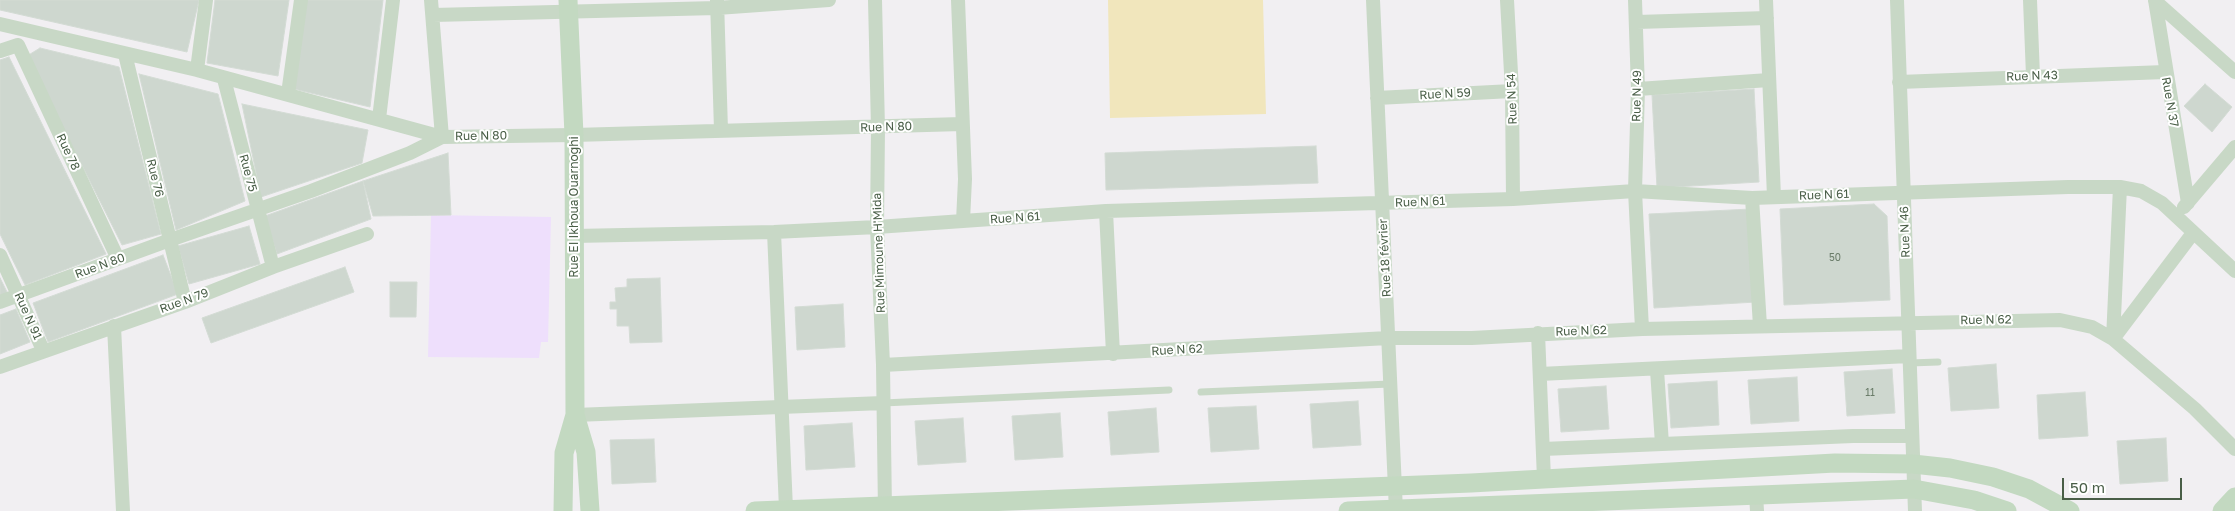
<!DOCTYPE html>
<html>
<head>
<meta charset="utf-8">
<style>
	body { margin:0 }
	#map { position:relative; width:2235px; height:511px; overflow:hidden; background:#f1eff2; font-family:"Golos Text",sans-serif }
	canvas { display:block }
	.scale { position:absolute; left:2062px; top:478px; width:120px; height:22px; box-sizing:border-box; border:2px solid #495e47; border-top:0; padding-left:6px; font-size:15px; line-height:18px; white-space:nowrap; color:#495e47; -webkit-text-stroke:4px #fff; paint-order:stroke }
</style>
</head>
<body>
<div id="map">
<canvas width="2235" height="511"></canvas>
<div class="scale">50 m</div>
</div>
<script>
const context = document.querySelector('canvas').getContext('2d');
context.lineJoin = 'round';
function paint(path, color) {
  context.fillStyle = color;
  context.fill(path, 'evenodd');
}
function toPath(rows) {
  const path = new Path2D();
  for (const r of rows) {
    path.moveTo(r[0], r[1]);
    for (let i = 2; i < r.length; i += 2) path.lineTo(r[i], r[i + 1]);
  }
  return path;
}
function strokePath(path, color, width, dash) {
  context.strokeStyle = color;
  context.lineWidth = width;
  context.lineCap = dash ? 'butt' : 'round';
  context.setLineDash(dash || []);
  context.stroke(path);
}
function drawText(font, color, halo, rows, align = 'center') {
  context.font = font + ' "Golos Text",sans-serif';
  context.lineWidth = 4;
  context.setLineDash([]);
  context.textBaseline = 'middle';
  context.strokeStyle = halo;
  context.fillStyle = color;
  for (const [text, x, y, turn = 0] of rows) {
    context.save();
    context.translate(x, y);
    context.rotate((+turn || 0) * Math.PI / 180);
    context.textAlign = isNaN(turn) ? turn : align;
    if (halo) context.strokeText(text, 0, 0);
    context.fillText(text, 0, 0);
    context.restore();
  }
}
paint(toPath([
	[431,215,551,217,548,342,541,342,539,358,428,357]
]), '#eedffc');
paint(toPath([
	[1108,0,1263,0,1266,114,1110,118]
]), '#f1e6bc');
const building = toPath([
	[0,0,199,0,187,52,0,10,0,0],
	[215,0,289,0,278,76,207,63,215,0],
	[306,0,383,0,370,107,294,89,306,0],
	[40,48,119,67,161,234,122,245,27,56,40,48],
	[9,57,106,254,25,285,0,234,0,60,9,57],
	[139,74,218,94,245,201,176,230,139,74],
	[2205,84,2232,107,2212,132,2184,106,2205,84],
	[1754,89,1759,182,1657,188,1652,95,1754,89],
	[242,104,368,130,362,163,261,197,242,104],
	[1316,146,1318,183,1106,190,1105,153,1316,146],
	[448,153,451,215,373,216,363,181,448,153],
	[363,181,371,219,277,254,265,216,363,181],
	[1874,204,1887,216,1890,300,1784,305,1780,209,1874,204],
	[1751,209,1756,302,1654,308,1649,214,1751,209],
	[249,226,260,264,189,284,178,246,249,226],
	[163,255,178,294,48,342,33,303,163,255],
	[345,267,354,292,211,343,202,318,345,267],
	[0,278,8,294,0,297,0,278],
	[660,278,662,342,630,343,629,326,617,326,617,309,610,309,610,302,616,302,615,288,627,287,627,279,660,278],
	[390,282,417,282,416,317,390,317,390,282],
	[843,304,845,347,797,350,795,307,843,304],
	[16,309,30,342,0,354,0,315,16,309],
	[1996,364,1999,408,1951,411,1948,368,1996,364],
	[1892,369,1895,413,1847,416,1844,372,1892,369],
	[1797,377,1799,421,1751,424,1748,380,1797,377],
	[1717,381,1719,425,1671,428,1668,384,1717,381],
	[1606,386,1609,429,1561,432,1558,389,1606,386],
	[2085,392,2088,436,2039,439,2037,395,2085,392],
	[1358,401,1361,445,1313,448,1310,404,1358,401],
	[1256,406,1259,449,1211,452,1208,408,1256,406],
	[1156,408,1159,452,1111,455,1108,412,1156,408],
	[1060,413,1063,457,1015,460,1012,416,1060,413],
	[963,418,966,462,918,465,915,421,963,418],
	[852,423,855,467,806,470,804,426,852,423],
	[2166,438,2168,481,2120,484,2117,441,2166,438],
	[654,439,656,482,612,484,610,440,654,439]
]);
paint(building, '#ced7cf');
strokePath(building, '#d3dbd4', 1);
strokePath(toPath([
	[1910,363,1938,362],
	[1201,392,1390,384],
	[883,403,1169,390]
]), '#c8d8c6', 7);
strokePath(toPath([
	[431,0,442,137],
	[717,0,721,130],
	[875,0,878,128,877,227,883,365,885,511],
	[958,0,965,179,963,221],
	[1373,0,1396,511],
	[1507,0,1512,91,1513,199],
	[1635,0,1638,89,1635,191,1642,329],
	[1766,0,1774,197],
	[1897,0,1915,511],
	[2030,0,2033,76],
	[2155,0,2188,203],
	[2155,1,2235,72],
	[433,15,717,8,829,0],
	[1637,22,1767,18],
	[0,24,197,70,442,137],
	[18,45,118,259],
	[0,51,18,45],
	[125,54,185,302],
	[197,70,206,0],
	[224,79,273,267],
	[1899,82,2165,72],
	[1638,89,1769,80],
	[288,94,301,0],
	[1377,98,1512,91],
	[379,119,393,0],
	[1752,198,1760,326],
	[2184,207,2235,147],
	[1106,211,1113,354],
	[774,232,786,509],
	[574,236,774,232,877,227,1106,211,1513,199,1635,191,1752,198,2068,187,2120,187,2141,191,2162,203,2235,271],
	[0,255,43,350],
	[0,302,170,240,311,191,410,153,442,137,574,135,962,124],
	[114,326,123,511],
	[1538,333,1544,479],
	[2113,339,2120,187],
	[2113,339,2193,233],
	[883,365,1388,338,1472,338,1642,329,2060,320,2092,327,2113,339,2195,409,2235,449],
	[0,367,185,302,273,267,367,234],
	[1657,370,1662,444],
	[1540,374,1909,356],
	[575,415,883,403],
	[1543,449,1853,436,1912,436],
	[1756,494,1757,511]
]), '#c8d8c6', 14);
strokePath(toPath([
	[575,415,586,452,590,511],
	[563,511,564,453,575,415,574,135,568,0],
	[755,511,1471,483,1835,463,1913,464,1950,468,1993,477,2029,489,2070,511],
	[1348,511,1914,489,1974,500,2007,511],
	[2222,511,2235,497]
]), '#c3d9c1', 19);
drawText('10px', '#6a7c69', null, [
	["50",1835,258],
	["11",1870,393]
]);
drawText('12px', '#495e47', '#fff', [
	["Rue N 43",2032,76,-2],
	["Rue N 59",1445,94,-3],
	["Rue N 49",1637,96,-89],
	["Rue N 54",1512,99,-92],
	["Rue N 37",2170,102,80],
	["Rue N 80",886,127,-2],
	["Rue N 80",481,136,-1],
	["Rue 78",68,152,65],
	["Rue 75",248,173,75],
	["Rue 76",155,178,76],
	["Rue N 61",1824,195,-2],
	["Rue N 61",1420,202,-2],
	["Rue EI Ikhoua Ouarnoghi",574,207,-90],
	["Rue N 61",1015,218,-4],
	["Rue N 46",1905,232,-92],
	["Rue Mimoune H'Mida",879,253,-92],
	["Rue 18 février",1385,258,-93],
	["Rue N 80",100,266,-20],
	["Rue N 79",184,301,-20],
	["Rue N 91",28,316,66],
	["Rue N 62",1986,320,-1],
	["Rue N 62",1581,331,-2],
	["Rue N 62",1177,350,-3]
]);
</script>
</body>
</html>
